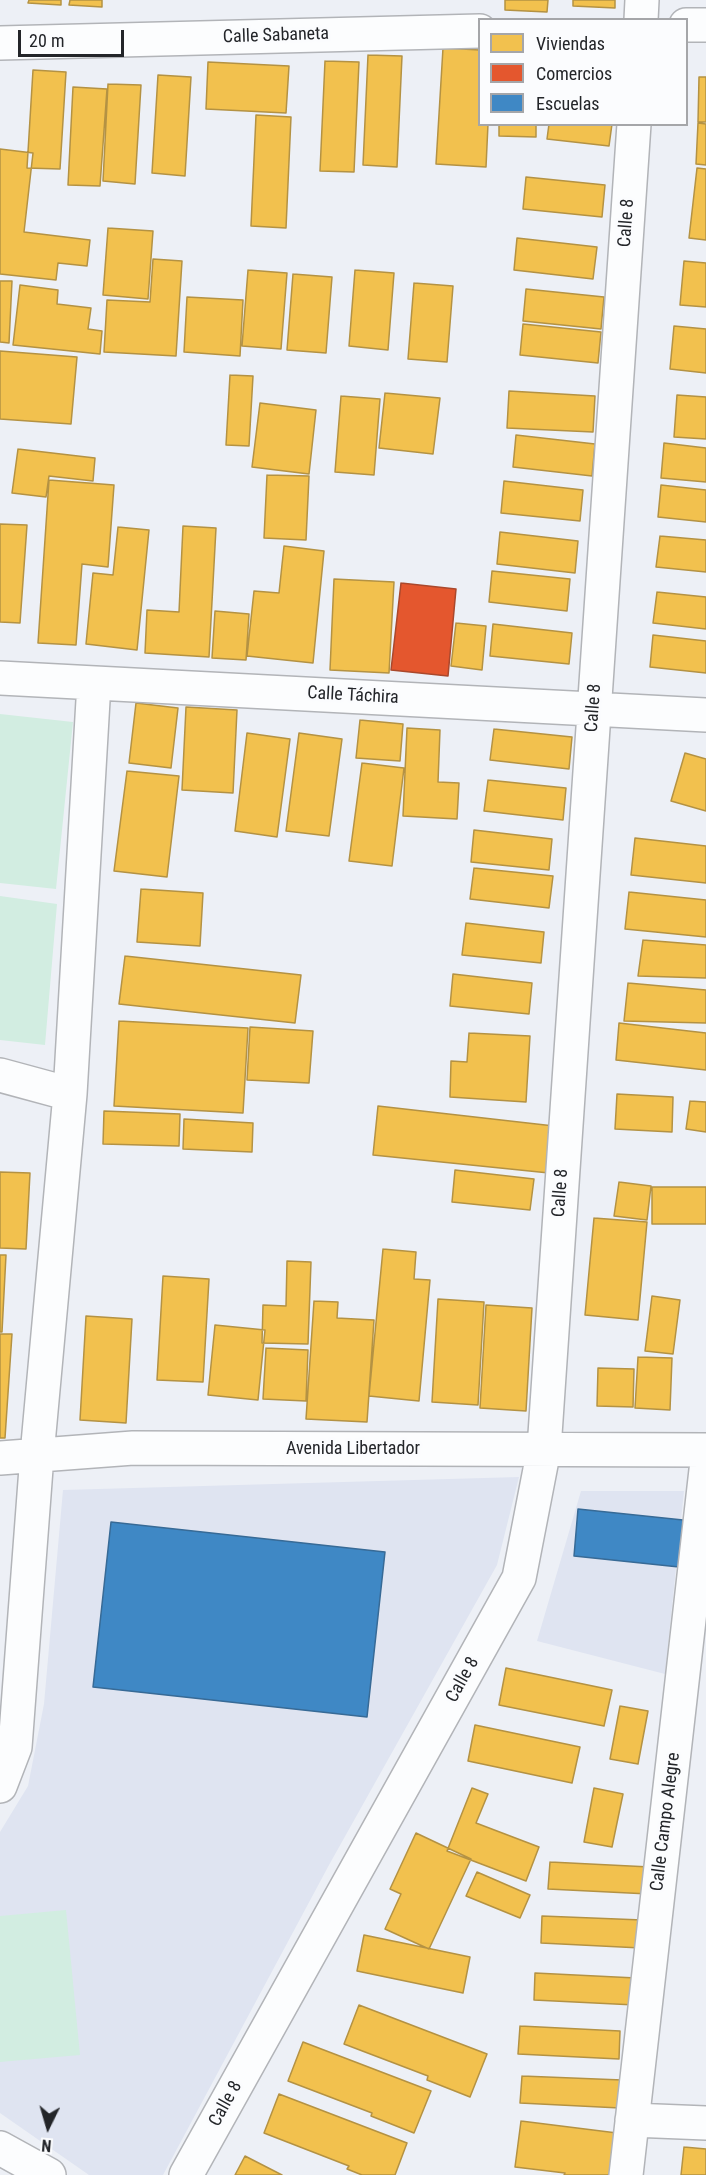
<!DOCTYPE html>
<html>
<head>
<meta charset="utf-8">
<style>
	body { margin:0 }
	#map { position:relative; width:706px; height:2175px; overflow:hidden; background:#edf0f6; font-family:"Roboto Condensed",sans-serif }
	canvas { display:block }
	.legend { position:absolute; left:478px; top:18px; width:210px; height:108px; box-sizing:border-box; background:#fbfcfe; border:2px solid #a5a6a9; margin:0; padding:8px 10px; list-style:none; font-size:18px; color:#232529 }
	.legend li { display:flex; align-items:center; gap:12px; height:30px }
	.legend b { width:30px; border:2px solid #a5a6a9 }
	.north { position:absolute; left:18px; top:2097px; width:60px; height:60px; -webkit-text-stroke:4px #fbfcfe; paint-order:stroke; rotate:185deg; font-size:16px; font-weight:700; line-height:24px; text-align:center; color:#232529 }
	.north::after { content:''; display:block; margin:auto; width:21px; height:27px; background:#232529; clip-path:polygon(50% 0,100% 100%,50% 72%,0 100%) }
	.scale { position:absolute; left:18px; top:30px; width:106px; height:27px; box-sizing:border-box; border:3px solid #232529; border-top:0; padding-left:8px; font-size:18px; line-height:21px; white-space:nowrap; color:#232529; -webkit-text-stroke:4px #fbfcfe; paint-order:stroke }
</style>
</head>
<body>
<div id="map">
<canvas width="706" height="2175"></canvas>
<ul class="legend">
<li><b style="height:16px;background:#f2c14e"></b>Viviendas</li>
<li><b style="height:16px;background:#e4572e"></b>Comercios</li>
<li><b style="height:16px;background:#3f88c5"></b>Escuelas</li>
</ul>
<div class="north">N</div>
<div class="scale">20 m</div>
</div>
<script>
const context = document.querySelector('canvas').getContext('2d');
context.lineJoin = 'round';
function paint(path, color) {
  context.fillStyle = color;
  context.fill(path, 'evenodd');
}
function toPath(rows) {
  const path = new Path2D();
  for (const r of rows) {
    path.moveTo(r[0], r[1]);
    for (let i = 2; i < r.length; i += 2) path.lineTo(r[i], r[i + 1]);
  }
  return path;
}
function strokePath(path, color, width, dash) {
  context.strokeStyle = color;
  context.lineWidth = width;
  context.lineCap = dash ? 'butt' : 'round';
  context.setLineDash(dash || []);
  context.stroke(path);
}
function drawText(font, color, halo, rows, align = 'center') {
  context.font = font + ' "Roboto Condensed",sans-serif';
  context.lineWidth = 6;
  context.setLineDash([]);
  context.textBaseline = 'middle';
  context.strokeStyle = halo;
  context.fillStyle = color;
  for (const [text, x, y, turn = 0] of rows) {
    context.save();
    context.translate(x, y);
    context.rotate((+turn || 0) * Math.PI / 180);
    context.textAlign = isNaN(turn) ? turn : align;
    if (halo) context.strokeText(text, 0, 0);
    context.fillText(text, 0, 0);
    context.restore();
  }
}
paint(toPath([
	[519,1477,497,1565,329,1865,163,2175,89,2175,0,2113,0,1832,28,1786,44,1704,63,1490],
	[581,1491,684,1491,665,1674,537,1641]
]), '#dfe4f1');
paint(toPath([
	[0,714,73,722,56,889,0,883],
	[0,896,57,904,45,1045,0,1040],
	[66,1910,80,2055,0,2062,0,1916]
]), '#d2ede1');
const homes = toPath([
	[29,0,61,0,61,5,28,3,29,0],
	[70,0,102,0,102,7,69,5,70,0],
	[505,0,548,0,547,12,505,10,505,0],
	[573,0,615,0,615,8,573,6,573,0],
	[443,48,480,50,480,124,488,124,486,167,436,164,443,48],
	[368,55,402,56,397,167,363,165,368,55],
	[325,61,359,62,354,172,320,171,325,61],
	[208,62,289,66,286,113,206,109,208,62],
	[33,70,66,72,60,169,27,168,33,70],
	[158,75,191,77,185,176,152,173,158,75],
	[699,77,706,77,706,122,698,122,699,77],
	[108,84,141,85,135,184,103,181,108,84],
	[73,87,107,89,100,186,68,185,73,87],
	[256,115,291,117,286,228,251,226,256,115],
	[698,123,706,124,706,165,696,164,698,123],
	[499,124,536,124,536,137,499,136,499,124],
	[549,124,612,124,609,146,547,139,549,124],
	[0,149,33,153,24,232,90,240,87,266,58,263,56,280,0,274,0,149],
	[697,168,706,169,706,240,689,238,697,168],
	[526,177,605,185,602,217,523,209,526,177],
	[108,228,153,231,148,299,103,295,108,228],
	[517,238,597,247,593,279,514,270,517,238],
	[153,259,182,261,176,356,104,352,107,300,150,302,153,259],
	[684,261,706,263,706,307,680,305,684,261],
	[248,270,287,273,281,349,242,346,248,270],
	[355,270,394,273,388,350,349,346,355,270],
	[293,274,332,277,326,353,287,350,293,274],
	[0,281,12,281,9,343,0,342,0,281],
	[414,283,453,286,447,362,408,359,414,283],
	[20,285,58,290,57,304,91,308,88,329,102,331,100,354,13,345,20,285],
	[526,289,604,297,601,329,523,321,526,289],
	[187,297,243,300,240,356,184,352,187,297],
	[523,324,601,332,598,363,520,355,523,324],
	[674,326,706,329,706,373,670,369,674,326],
	[0,351,77,357,71,424,0,419,0,351],
	[230,375,253,376,249,446,226,445,230,375],
	[509,391,595,396,593,432,507,428,509,391],
	[385,393,440,398,433,454,379,448,385,393],
	[677,395,706,397,706,439,674,437,677,395],
	[341,396,380,399,374,475,335,472,341,396],
	[260,403,316,410,309,474,252,467,260,403],
	[516,435,595,444,592,476,513,467,516,435],
	[664,443,706,448,706,482,661,478,664,443],
	[18,449,95,458,93,481,49,476,46,497,12,493,18,449],
	[267,475,309,476,306,540,264,538,267,475],
	[49,480,114,485,108,567,82,564,76,645,38,643,49,480],
	[504,481,583,490,580,521,501,513,504,481],
	[661,485,706,490,706,522,658,517,661,485],
	[0,524,27,525,20,623,0,622,0,524],
	[183,526,216,528,209,657,145,653,147,610,179,612,183,526],
	[118,527,149,530,137,650,86,644,93,573,113,575,118,527],
	[500,532,578,541,575,573,497,564,500,532],
	[660,536,706,540,706,572,656,567,660,536],
	[284,546,324,551,313,663,247,656,254,591,279,593,284,546],
	[492,571,570,579,567,611,489,602,492,571],
	[334,579,394,582,389,673,330,670,334,579],
	[657,592,706,597,706,629,653,623,657,592],
	[215,611,249,614,246,660,212,658,215,611],
	[456,623,486,626,482,670,451,666,456,623],
	[493,624,572,633,569,664,490,656,493,624],
	[653,635,706,641,706,673,650,667,653,635],
	[136,703,178,708,171,768,129,763,136,703],
	[186,707,237,710,233,793,182,790,186,707],
	[360,720,403,724,400,761,356,758,360,720],
	[407,728,440,730,438,782,459,783,457,819,403,816,407,728],
	[494,729,572,737,569,769,490,760,494,729],
	[247,733,290,739,277,837,235,831,247,733],
	[299,733,342,739,329,836,286,831,299,733],
	[685,753,706,759,706,811,671,801,685,753],
	[362,763,404,768,392,866,349,861,362,763],
	[127,771,179,776,167,877,114,871,127,771],
	[488,780,566,788,563,820,484,811,488,780],
	[474,830,552,839,549,870,471,862,474,830],
	[635,838,706,846,706,883,631,875,635,838],
	[474,868,553,876,549,908,470,899,474,868],
	[141,889,203,893,200,946,137,942,141,889],
	[629,892,706,900,706,937,625,929,629,892],
	[466,923,544,932,541,963,462,955,466,923],
	[643,940,706,945,706,978,638,976,643,940],
	[125,956,301,975,295,1023,119,1004,125,956],
	[453,974,532,983,529,1014,450,1006,453,974],
	[628,983,706,990,706,1023,624,1021,628,983],
	[119,1021,248,1028,243,1113,114,1106,119,1021],
	[619,1023,706,1033,706,1070,616,1060,619,1023],
	[250,1027,313,1031,309,1083,247,1080,250,1027],
	[469,1033,530,1036,526,1102,450,1097,451,1061,467,1062,469,1033],
	[617,1094,673,1097,672,1132,615,1129,617,1094],
	[690,1101,706,1102,706,1132,686,1129,690,1101],
	[378,1106,554,1126,549,1173,373,1155,378,1106],
	[104,1111,180,1114,179,1146,103,1144,104,1111],
	[184,1119,253,1123,252,1152,183,1149,184,1119],
	[455,1170,534,1179,530,1210,452,1202,455,1170],
	[0,1172,30,1173,26,1249,0,1248,0,1172],
	[619,1182,651,1186,647,1220,614,1216,619,1182],
	[652,1187,706,1187,706,1224,652,1224,652,1187],
	[594,1218,647,1222,638,1320,585,1315,594,1218],
	[383,1249,416,1252,414,1279,430,1280,419,1401,369,1396,383,1249],
	[0,1255,6,1255,2,1332,0,1332,0,1255],
	[287,1261,311,1262,308,1344,262,1343,263,1305,286,1306,287,1261],
	[163,1276,209,1279,203,1382,157,1380,163,1276],
	[652,1296,680,1300,673,1354,645,1351,652,1296],
	[438,1299,484,1302,478,1405,432,1402,438,1299],
	[314,1301,338,1302,337,1318,374,1320,367,1422,306,1419,314,1301],
	[486,1305,532,1308,526,1411,480,1408,486,1305],
	[86,1316,132,1319,126,1423,80,1420,86,1316],
	[215,1325,265,1330,258,1400,208,1395,215,1325],
	[0,1334,12,1334,5,1438,0,1438,0,1334],
	[266,1348,308,1350,306,1401,263,1399,266,1348],
	[638,1357,672,1358,670,1410,635,1408,638,1357],
	[598,1368,634,1369,633,1407,597,1406,598,1368],
	[506,1668,612,1690,604,1726,499,1705,506,1668],
	[620,1706,648,1711,638,1764,610,1759,620,1706],
	[475,1725,580,1747,572,1783,468,1761,475,1725],
	[472,1788,488,1794,476,1823,539,1847,526,1881,447,1851,472,1788],
	[594,1788,623,1794,612,1847,584,1842,594,1788],
	[416,1833,471,1859,429,1949,385,1929,401,1894,390,1889,416,1833],
	[550,1862,650,1867,649,1894,548,1889,550,1862],
	[477,1872,530,1895,520,1918,466,1896,477,1872],
	[542,1916,642,1920,641,1948,541,1943,542,1916],
	[364,1935,470,1957,463,1993,357,1971,364,1935],
	[535,1973,636,1978,635,2005,534,2000,535,1973],
	[359,2005,487,2054,470,2097,427,2080,428,2076,344,2044,359,2005],
	[520,2026,620,2031,619,2059,518,2054,520,2026],
	[303,2042,431,2091,414,2133,371,2116,372,2113,288,2081,303,2042],
	[522,2076,622,2080,620,2108,520,2103,522,2076],
	[279,2094,407,2143,395,2175,362,2175,347,2169,349,2166,264,2133,279,2094],
	[521,2121,617,2133,612,2175,564,2175,565,2173,515,2167,521,2121],
	[684,2147,706,2149,706,2175,681,2175,684,2147],
	[245,2156,282,2175,235,2175,245,2156]
]);
paint(homes, '#f2c14e');
strokePath(homes, '#b49243', 1.5);
const shops = toPath([
	[401,583,456,589,448,676,391,670,401,583]
]);
paint(shops, '#e4572e');
strokePath(shops, '#aa482c', 1.5);
const schools = toPath([
	[578,1509,683,1520,679,1567,574,1556,578,1509],
	[111,1522,385,1552,367,1717,93,1687,111,1522]
]);
paint(schools, '#3f88c5');
strokePath(schools, '#376a96', 1.5);
const minor = toPath([
	[641,20,642,0],
	[686,25,706,25],
	[0,43,480,31],
	[0,678,706,715],
	[0,1075,70,1094],
	[0,1458,133,1448,706,1450],
	[0,1786,15,1747,37,1455,70,1094,94,683],
	[632,2120,706,2123],
	[0,2148,49,2175],
	[186,2175,519,1578,544,1449,634,124],
	[626,2175,706,1470]
]);
strokePath(minor, '#b2b4b8', 36);
strokePath(minor, '#fcfdfe', 33);
drawText('18px', '#232529', '#fbfcfe', [
	["Calle Sabaneta",276,36,-2],
	["Calle 8",627,223,-86],
	["Calle Táchira",353,696,3],
	["Calle 8",594,708,-86],
	["Calle 8",561,1193,-86],
	["Avenida Libertador",353,1449],
	["Calle 8",463,1680,-61],
	["Calle Campo Alegre",666,1822,-83],
	["Calle 8",226,2104,-61]
]);
</script>
</body>
</html>
